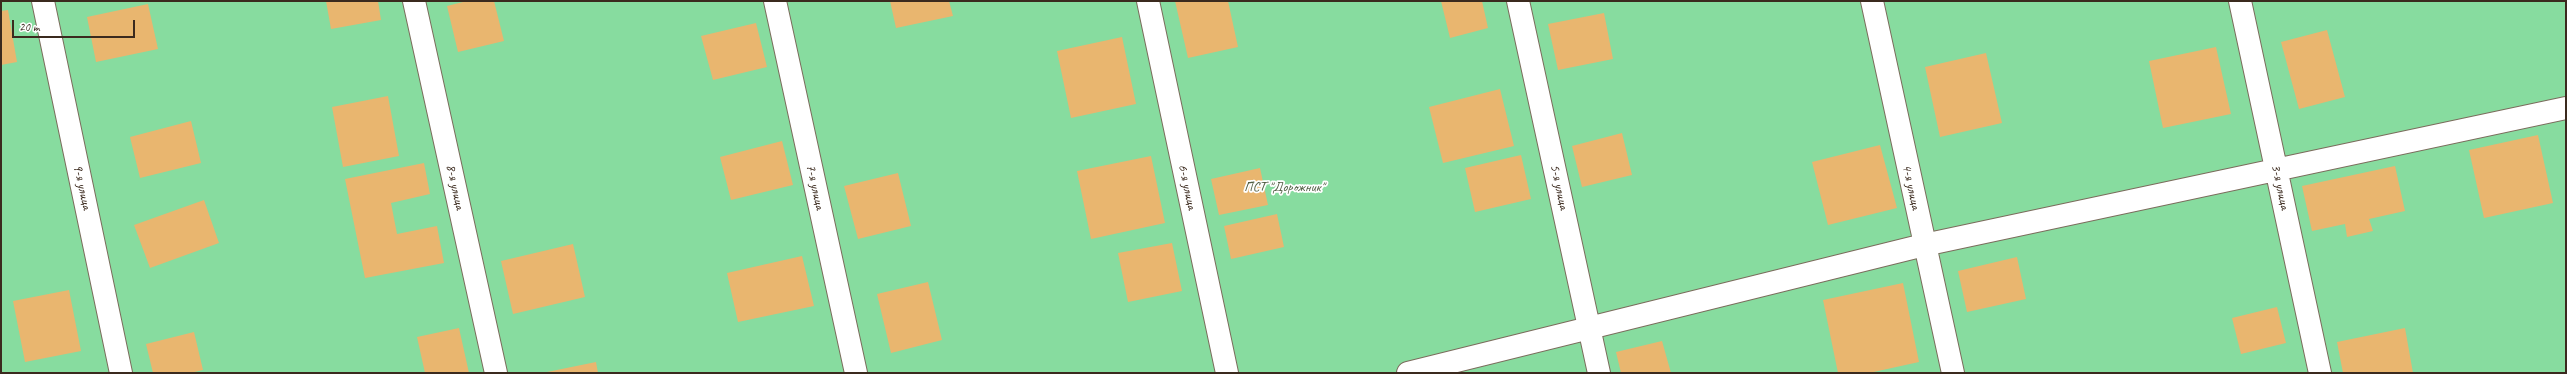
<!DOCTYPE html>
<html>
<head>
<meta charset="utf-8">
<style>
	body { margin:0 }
	#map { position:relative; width:2567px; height:374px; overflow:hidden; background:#f1e8cf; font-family:Caveat,sans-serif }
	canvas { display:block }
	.frame { position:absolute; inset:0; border:2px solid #3b2a1e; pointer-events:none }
	.scale { position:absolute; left:12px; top:20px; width:123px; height:18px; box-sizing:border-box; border:2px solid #3b2a1e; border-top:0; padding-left:5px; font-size:12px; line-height:14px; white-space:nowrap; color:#3b2a1e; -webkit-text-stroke:3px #fff; paint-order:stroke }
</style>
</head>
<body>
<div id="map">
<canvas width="2567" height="374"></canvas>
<div class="frame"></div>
<div class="scale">20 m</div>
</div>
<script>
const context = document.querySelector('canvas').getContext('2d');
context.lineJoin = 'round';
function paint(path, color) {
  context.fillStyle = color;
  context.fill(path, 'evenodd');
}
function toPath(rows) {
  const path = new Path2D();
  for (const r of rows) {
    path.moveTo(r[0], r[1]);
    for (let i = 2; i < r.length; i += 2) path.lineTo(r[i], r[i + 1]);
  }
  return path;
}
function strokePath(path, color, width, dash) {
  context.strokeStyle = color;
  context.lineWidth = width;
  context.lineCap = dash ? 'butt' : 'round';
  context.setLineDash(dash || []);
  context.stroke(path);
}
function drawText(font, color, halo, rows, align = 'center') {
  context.font = font + ' Caveat,sans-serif';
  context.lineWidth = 3.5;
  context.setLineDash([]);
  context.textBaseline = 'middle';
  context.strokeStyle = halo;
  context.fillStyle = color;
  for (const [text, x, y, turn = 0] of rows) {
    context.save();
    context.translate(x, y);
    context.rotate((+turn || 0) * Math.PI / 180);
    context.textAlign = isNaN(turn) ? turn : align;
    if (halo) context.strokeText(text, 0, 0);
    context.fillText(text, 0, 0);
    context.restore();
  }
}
paint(toPath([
	[1,1,2566,1,2566,373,1,373]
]), '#87dc9f');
paint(toPath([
	[326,1,378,1,381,20,331,29],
	[467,1,494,1,504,41,458,52,447,6],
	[890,1,949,1,953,16,896,28],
	[1175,1,1228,1,1238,47,1188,58],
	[1441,1,1482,1,1488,28,1450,38],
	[148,4,158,49,96,62,87,17],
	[8,10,17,62,1,65,1,11],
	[1604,13,1613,59,1558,70,1548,24],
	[756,23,767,67,713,80,701,36],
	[2327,30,2345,97,2299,109,2281,42],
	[1122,37,1136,104,1071,118,1057,51],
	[2216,47,2231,114,2163,128,2149,61],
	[1986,53,2002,123,1940,137,1925,67],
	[1500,89,1514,146,1443,163,1429,107],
	[388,96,399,156,343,167,332,107],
	[191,121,201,163,140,178,130,137],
	[1622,133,1632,175,1582,187,1572,146],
	[2538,135,2553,203,2484,218,2469,150],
	[782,141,793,185,731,200,720,157],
	[1880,145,1897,208,1828,225,1812,162],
	[1521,155,1531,199,1475,212,1465,168],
	[1151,156,1165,223,1091,239,1077,171],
	[424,163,430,194,391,203,397,234,437,226,444,263,365,278,345,179],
	[2395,166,2405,211,2369,219,2373,231,2347,237,2345,224,2312,231,2302,186],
	[1260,168,1268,205,1219,215,1211,179],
	[898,173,911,226,858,239,844,186],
	[204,200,219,243,150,268,134,225],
	[1277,214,1284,247,1231,259,1224,226],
	[1172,243,1182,291,1128,302,1118,253],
	[573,244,585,297,513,314,501,261],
	[802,256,814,306,738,322,727,273],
	[2017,257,2026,299,1967,312,1958,271],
	[928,282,942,340,891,353,877,294],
	[1903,283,1919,362,1869,373,1838,373,1823,300],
	[69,290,81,351,25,362,13,301],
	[2277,307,2286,343,2241,354,2232,318],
	[459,328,469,373,425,373,417,337],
	[2405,328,2413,373,2343,373,2337,342],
	[194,332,203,370,190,373,153,373,146,344],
	[1662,341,1671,373,1621,373,1616,352],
	[596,362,598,373,547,373,547,372]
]), '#e9b66f');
const minor = toPath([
	[43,1,121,373],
	[414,1,496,373],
	[775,1,856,373],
	[1148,1,1227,373],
	[1518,1,1599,373],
	[1872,1,1953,373],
	[2240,1,2320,373],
	[1408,373,1924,245,2566,108]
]);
strokePath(minor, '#7b6c5c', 24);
strokePath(minor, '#fff', 22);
drawText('14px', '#3b2a1e', '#fff', [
	["9-я улица",82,187,78],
	["8-я улица",455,187,78],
	["7-я улица",815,187,78],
	["6-я улица",1187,187,78],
	["5-я улица",1559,187,78],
	["4-я улица",1911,187,78],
	["3-я улица",2280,187,78]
]);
drawText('14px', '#525f45', '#fff', [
	["ПСТ \"Дорожник\"",1284,187]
]);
</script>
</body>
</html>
